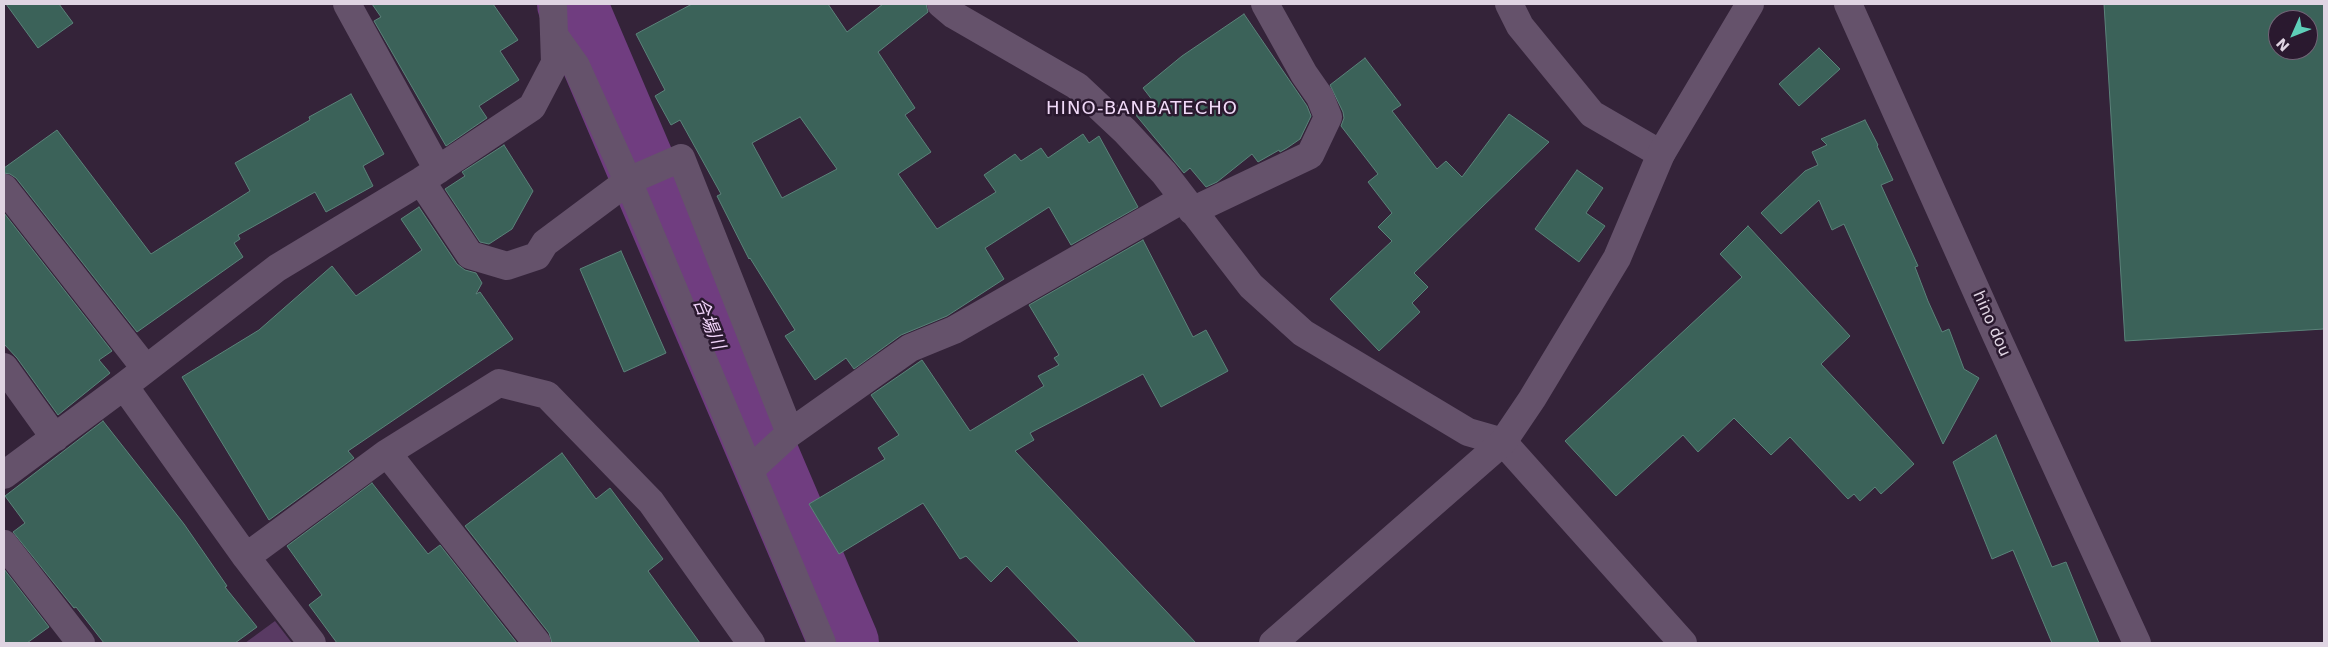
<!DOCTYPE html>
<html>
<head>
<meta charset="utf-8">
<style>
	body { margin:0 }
	#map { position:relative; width:2328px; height:647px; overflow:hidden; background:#342339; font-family:"DejaVu Sans",sans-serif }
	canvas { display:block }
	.frame { position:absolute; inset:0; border:5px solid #dfd4e2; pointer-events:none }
	.north { position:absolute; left:2268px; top:10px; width:50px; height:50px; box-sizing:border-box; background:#2a192f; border:1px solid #726477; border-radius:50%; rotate:226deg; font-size:14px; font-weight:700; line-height:20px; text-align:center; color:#dfd4e2 }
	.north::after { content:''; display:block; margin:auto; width:18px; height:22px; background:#5eceb8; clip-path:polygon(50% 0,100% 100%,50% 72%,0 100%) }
</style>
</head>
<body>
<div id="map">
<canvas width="2328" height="647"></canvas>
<div class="frame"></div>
<div class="north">N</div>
</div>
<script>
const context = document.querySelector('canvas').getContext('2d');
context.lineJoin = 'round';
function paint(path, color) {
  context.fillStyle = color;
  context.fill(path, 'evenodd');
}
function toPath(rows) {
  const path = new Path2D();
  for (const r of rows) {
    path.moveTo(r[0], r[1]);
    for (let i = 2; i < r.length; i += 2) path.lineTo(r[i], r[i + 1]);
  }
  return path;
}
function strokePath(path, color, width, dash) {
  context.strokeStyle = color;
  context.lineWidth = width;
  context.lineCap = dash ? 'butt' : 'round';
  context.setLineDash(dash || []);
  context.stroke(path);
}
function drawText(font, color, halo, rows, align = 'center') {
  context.font = font + ' "DejaVu Sans","Noto Sans JP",sans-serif';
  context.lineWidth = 5;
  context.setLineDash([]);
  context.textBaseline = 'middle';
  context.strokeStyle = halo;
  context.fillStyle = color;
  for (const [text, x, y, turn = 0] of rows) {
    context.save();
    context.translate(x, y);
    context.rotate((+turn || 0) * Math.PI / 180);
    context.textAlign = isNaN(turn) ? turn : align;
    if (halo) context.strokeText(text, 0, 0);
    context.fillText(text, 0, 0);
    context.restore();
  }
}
paint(toPath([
	[275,621,292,643,245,643]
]), '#593a63');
strokePath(toPath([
	[572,4,844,643]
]), '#703d80', 70);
const building = toPath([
	[6,4,59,4,73,23,38,48,6,4],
	[372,4,493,4,518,40,500,51,519,80,479,106,487,118,446,146,374,21,381,17,372,4],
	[692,4,828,4,847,32,883,4,926,4,928,12,878,52,915,108,905,115,931,152,898,174,937,229,996,192,984,175,1015,154,1021,161,1041,148,1048,158,1083,134,1089,143,1099,136,1138,207,1071,245,1049,207,985,248,1004,279,947,316,901,335,854,369,846,358,815,380,785,336,795,330,750,258,749,259,717,196,721,194,680,120,671,125,655,96,665,90,636,34,692,4],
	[800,117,837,169,782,198,752,143,800,117],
	[2104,4,2324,4,2324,329,2125,341,2104,4],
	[2278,20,2308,20,2308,50,2278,50,2278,20],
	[1244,14,1307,106,1311,116,1300,139,1287,148,1280,152,1279,150,1258,162,1252,154,1217,182,1206,187,1190,168,1184,173,1135,114,1153,101,1143,88,1182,56,1244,14],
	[1819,48,1840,69,1799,106,1779,84,1819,48],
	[1365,58,1401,105,1392,111,1437,169,1446,161,1462,177,1509,114,1549,142,1414,273,1428,287,1412,303,1420,312,1379,351,1330,299,1392,241,1378,227,1392,213,1368,182,1378,174,1341,126,1344,118,1343,112,1330,85,1365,58],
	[351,94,384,154,363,166,373,186,326,212,315,192,238,235,240,239,234,243,243,257,137,332,16,178,10,174,4,173,4,168,57,130,151,254,250,191,235,163,310,120,309,117,351,94],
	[1865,120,1878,145,1877,146,1893,180,1881,185,1918,266,1915,267,1928,301,1942,332,1949,329,1964,369,1979,378,1943,444,1844,224,1832,230,1819,200,1781,234,1761,213,1805,171,1818,165,1812,152,1827,145,1821,139,1865,120],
	[504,145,533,191,512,229,489,244,480,242,445,189,465,176,462,172,504,145],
	[1577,170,1603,188,1586,213,1605,226,1579,262,1535,229,1577,170],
	[419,207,457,264,465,270,476,273,482,283,476,294,480,292,513,339,348,451,354,458,269,520,182,377,259,330,332,266,356,296,422,250,401,219,419,207],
	[4,213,112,351,99,360,110,373,58,415,17,358,4,344,4,213],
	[1748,226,1850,336,1821,364,1914,464,1881,494,1875,487,1860,501,1854,494,1848,499,1790,437,1771,455,1734,418,1698,452,1683,435,1616,496,1565,441,1742,277,1720,254,1748,226],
	[1143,240,1193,337,1206,330,1228,371,1161,407,1143,374,1030,433,1034,440,1015,451,1196,643,1080,643,1007,566,991,582,966,556,960,559,923,503,839,554,809,504,885,459,878,448,899,435,871,395,922,360,970,431,1044,386,1038,376,1059,365,1054,358,1059,355,1029,305,1143,240],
	[621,251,666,353,624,372,580,269,621,251],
	[103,421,184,524,227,586,225,587,257,627,235,643,104,643,76,607,74,608,13,532,25,523,5,496,103,421],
	[1996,435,2052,567,2066,562,2099,643,2052,643,2013,550,1992,559,1953,462,1996,435],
	[562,453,596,499,610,488,663,559,648,571,700,643,552,643,549,633,465,526,562,453],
	[372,483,428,554,440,545,517,643,337,643,309,605,322,595,287,546,372,483],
	[4,569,49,627,27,643,4,643,4,569]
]);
paint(building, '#3b6259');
strokePath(building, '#5b837a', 1);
strokePath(toPath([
	[347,4,438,170],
	[941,4,954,15,1077,86,1125,131,1164,173,1251,286,1303,333,1468,432,1503,442,1683,643],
	[1509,4,1520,26,1592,114,1661,154],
	[556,38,576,66,628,181,822,643],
	[421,181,470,255,507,266,537,256,545,243,628,181,681,158,790,433,910,348,954,330,1183,199],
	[4,188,146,369],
	[1192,211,1310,155,1328,117,1320,97,1304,74,1265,4],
	[4,367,55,438],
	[124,386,246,557,312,643],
	[387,453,537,643],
	[750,470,790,433],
	[4,475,124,386,277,268,421,181,532,107,555,63,553,4],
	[4,544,81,643],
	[246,557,387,453,499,383,547,395,651,502,751,643]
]), '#65526b', 28);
strokePath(toPath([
	[1273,643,1503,442,1532,399,1617,258,1661,154,1750,4]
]), '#65526b', 28);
strokePath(toPath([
	[1848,4,1997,337,2137,643]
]), '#65526b', 28);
drawText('16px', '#dfd4e2', '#2a192f', [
	["hino dou",1991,324,66]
]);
context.letterSpacing = '1px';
drawText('18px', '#f1daf8', '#2a192f', [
	["HINO-BANBATECHO",1142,109]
]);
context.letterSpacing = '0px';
drawText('italic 18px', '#f2d5fb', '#2a192f', [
	["合場川",708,324,67]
]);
</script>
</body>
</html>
